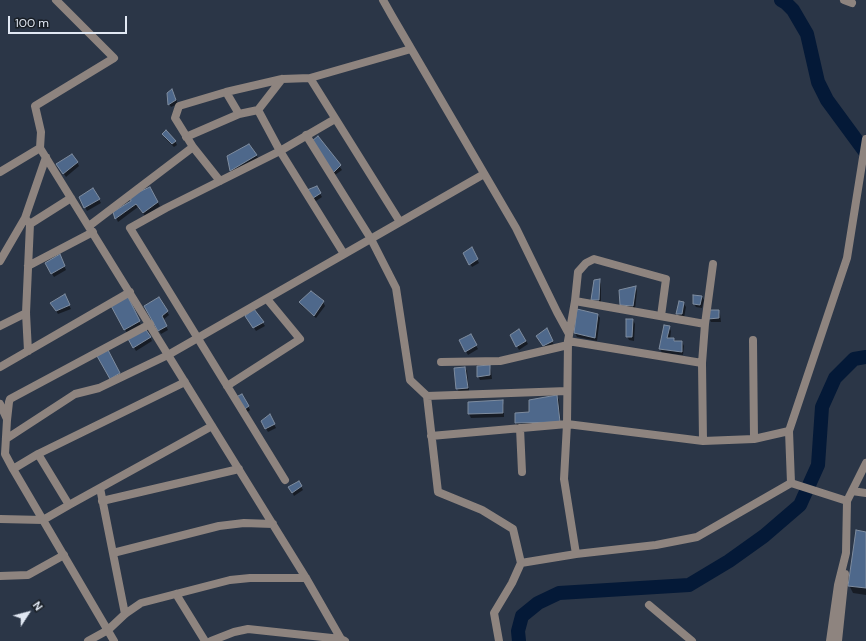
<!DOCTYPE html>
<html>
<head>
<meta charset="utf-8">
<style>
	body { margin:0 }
	#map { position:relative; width:866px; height:641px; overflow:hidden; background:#2b3647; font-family:"DM Sans",sans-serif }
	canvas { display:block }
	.north { position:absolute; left:8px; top:593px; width:40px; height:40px; -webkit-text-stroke:3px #181e25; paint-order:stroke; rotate:54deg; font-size:11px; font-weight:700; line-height:16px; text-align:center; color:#e1e8f3 }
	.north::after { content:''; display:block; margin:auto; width:14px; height:18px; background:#e1e8f3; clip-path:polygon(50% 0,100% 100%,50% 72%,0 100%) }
	.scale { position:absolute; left:8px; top:16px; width:119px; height:18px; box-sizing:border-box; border:2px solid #e1e8f3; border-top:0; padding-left:5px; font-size:12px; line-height:14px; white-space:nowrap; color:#e1e8f3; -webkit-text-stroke:3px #181e25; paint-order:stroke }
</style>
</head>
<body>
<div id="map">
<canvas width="866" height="641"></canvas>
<div class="north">N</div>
<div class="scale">100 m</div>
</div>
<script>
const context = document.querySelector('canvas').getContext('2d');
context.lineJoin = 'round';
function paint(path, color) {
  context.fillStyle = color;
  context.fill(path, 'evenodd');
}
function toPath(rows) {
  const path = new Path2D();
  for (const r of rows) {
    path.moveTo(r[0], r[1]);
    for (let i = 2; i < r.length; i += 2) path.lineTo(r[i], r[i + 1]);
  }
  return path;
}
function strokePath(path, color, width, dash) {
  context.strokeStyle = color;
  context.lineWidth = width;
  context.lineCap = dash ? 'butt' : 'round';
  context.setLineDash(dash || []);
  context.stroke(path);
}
paint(toPath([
	[174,94,178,104,171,107,169,104],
	[163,134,175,141,177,145,174,147,165,138],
	[318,137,342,170,335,175,313,141],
	[249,145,259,159,233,174,231,170,228,157],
	[77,162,79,166,66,177,60,168],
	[316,187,322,197,313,203,308,190],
	[149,188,160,206,145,216,138,207,118,222,114,213],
	[93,189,101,203,87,211,85,207],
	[471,249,479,263,472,267,464,253],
	[61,259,66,270,54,277,46,264],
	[599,280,601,284,601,303,594,303,592,300],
	[635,287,637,291,635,309,623,308,621,304],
	[311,293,323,302,325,306,316,318,302,306,300,303],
	[702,297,704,300,702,308,696,307,694,304],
	[66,299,71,309,58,314,53,306],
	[159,299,169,315,163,320,168,330,161,334,145,307],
	[129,301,141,325,127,333,111,304],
	[680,302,683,303,686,307,684,318,680,317,678,314],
	[254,311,265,326,256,331,249,320],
	[718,311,720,314,721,322,711,322,709,318],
	[598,315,600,318,597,341,577,337,575,333],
	[633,320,635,324,634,341,629,340,627,336],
	[669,327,671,331,670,339,674,339,676,342,682,342,684,346,683,355,662,353,660,349],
	[519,330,528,344,519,350,511,335],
	[548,333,554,345,545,349,537,336],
	[470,335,478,349,468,355,460,340],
	[128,337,150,337,152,341,136,351],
	[489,366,491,370,492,379,480,380,478,376],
	[465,368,467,371,469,391,459,392,457,388],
	[242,395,250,410,245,414],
	[557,396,559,400,561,426,518,427,516,423,516,414,530,413],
	[502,401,504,405,504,417,471,418,469,414,469,403],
	[270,416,276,428,268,432,262,421],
	[298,482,303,490,294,496,290,488],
	[866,533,866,595,853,593,849,585]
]), '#0007');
strokePath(toPath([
	[781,0,786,3,793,10,807,34,818,82,827,100,866,153],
	[519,641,518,631,522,616,538,603,559,593,689,585,729,561,764,536,800,505,818,465,822,407,835,378,854,359,866,357]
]), '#041937', 14);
const building = toPath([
	[172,89,176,100,168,105,167,93,172,89],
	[166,130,176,141,172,144,162,134,166,130],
	[318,136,341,165,333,173,312,141,318,136],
	[249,144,257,155,230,171,227,156,249,144],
	[72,154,78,162,63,174,56,164,72,154],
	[317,186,321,193,310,200,307,190,317,186],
	[150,187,158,202,143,213,136,204,115,219,113,212,131,201,130,196,150,187],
	[93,188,100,199,84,208,79,197,93,188],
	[472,247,478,259,469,265,463,253,472,247],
	[60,254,65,266,51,274,45,263,60,254],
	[600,279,599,300,591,300,594,280,600,279],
	[636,286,633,306,620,305,619,290,636,286],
	[311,291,324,301,314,316,299,302,311,291],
	[65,294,70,305,56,311,50,303,65,294],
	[693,295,702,296,700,305,693,304,693,295],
	[128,297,140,321,124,330,110,304,128,297],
	[159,297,168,311,162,316,167,326,158,331,144,306,159,297],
	[679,301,684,302,682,314,676,314,679,301],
	[254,309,264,322,253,328,245,316,254,309],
	[577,309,598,314,595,338,574,333,577,309],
	[709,310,719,310,719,318,708,319,709,310],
	[626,319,633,319,632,337,626,337,626,319],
	[664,325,670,326,667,338,674,338,674,341,682,341,682,352,659,349,664,325],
	[547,328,553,341,543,346,536,336,547,328],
	[519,329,526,341,516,347,510,335,519,329],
	[146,330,151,337,133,348,127,337,146,330],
	[471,334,477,345,465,352,459,340,471,334],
	[108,350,120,373,110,379,97,356,108,350],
	[490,365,490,375,477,377,477,366,490,365],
	[465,367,468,388,456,389,454,368,465,367],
	[242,394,249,406,242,411,234,398,242,394],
	[557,395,560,422,515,423,515,413,529,412,529,400,557,395],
	[503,400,503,413,468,414,468,402,503,400],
	[270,414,275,424,265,429,261,421,270,414],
	[299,481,302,486,292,493,288,487,299,481],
	[856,530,866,532,866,588,848,586,856,530]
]);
paint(building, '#4e688b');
strokePath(building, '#7e8c9f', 1);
strokePath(toPath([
	[56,0,114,58,35,106,41,132,40,148,306,578,341,639],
	[383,0,392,16,516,228,557,312,569,334],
	[844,0,852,3],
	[310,78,411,49],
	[226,92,239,114],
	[258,110,282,79],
	[306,135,371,239,396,288,410,380,427,396],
	[186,137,239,114,258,110,280,151,344,254],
	[0,172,40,148],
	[220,181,193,147,175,118,179,106,226,92,282,79,310,78,400,222],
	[30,224,71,198],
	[89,226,193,147],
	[0,261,25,218],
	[28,266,93,232],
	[575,301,705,324],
	[150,324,10,399,9,402,7,420,5,454,13,469,38,454,185,382],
	[0,326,26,313],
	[753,340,754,439],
	[568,341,702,363],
	[28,351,26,313,30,224,25,218,46,157],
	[441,362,500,361,568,345],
	[0,367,130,292],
	[227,386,300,339,267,299],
	[0,404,7,419],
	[520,428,522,472],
	[431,436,567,424,703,441,754,439,789,431],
	[6,439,75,394,99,388,168,355,484,174],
	[703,441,702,363,705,324,713,264],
	[38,454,69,505,212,426],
	[13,469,114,641],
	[285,480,130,228,166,208,280,151,335,119],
	[791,483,789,431,847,258,866,139],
	[100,488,125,614],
	[852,491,866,493],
	[102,501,239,469],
	[0,519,43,520,69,505],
	[113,553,219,526,244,523,273,524],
	[576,554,564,479,567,424,568,341,575,301,578,272,586,263,594,259,666,279,661,316],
	[521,563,513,529,482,510,438,492,427,396,567,391],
	[0,576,28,575,64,555],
	[176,594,205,641],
	[649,605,692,641],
	[88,641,108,630,125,614,141,603,230,580,250,578,306,578],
	[211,641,234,632,248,629,341,639,345,641],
	[499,641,494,613,512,583,521,563,576,554,656,545,697,537,791,483,847,501],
	[830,641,838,585,846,553,847,501,866,463],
	[838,641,845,574]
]), '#8e847f', 8);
</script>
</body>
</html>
